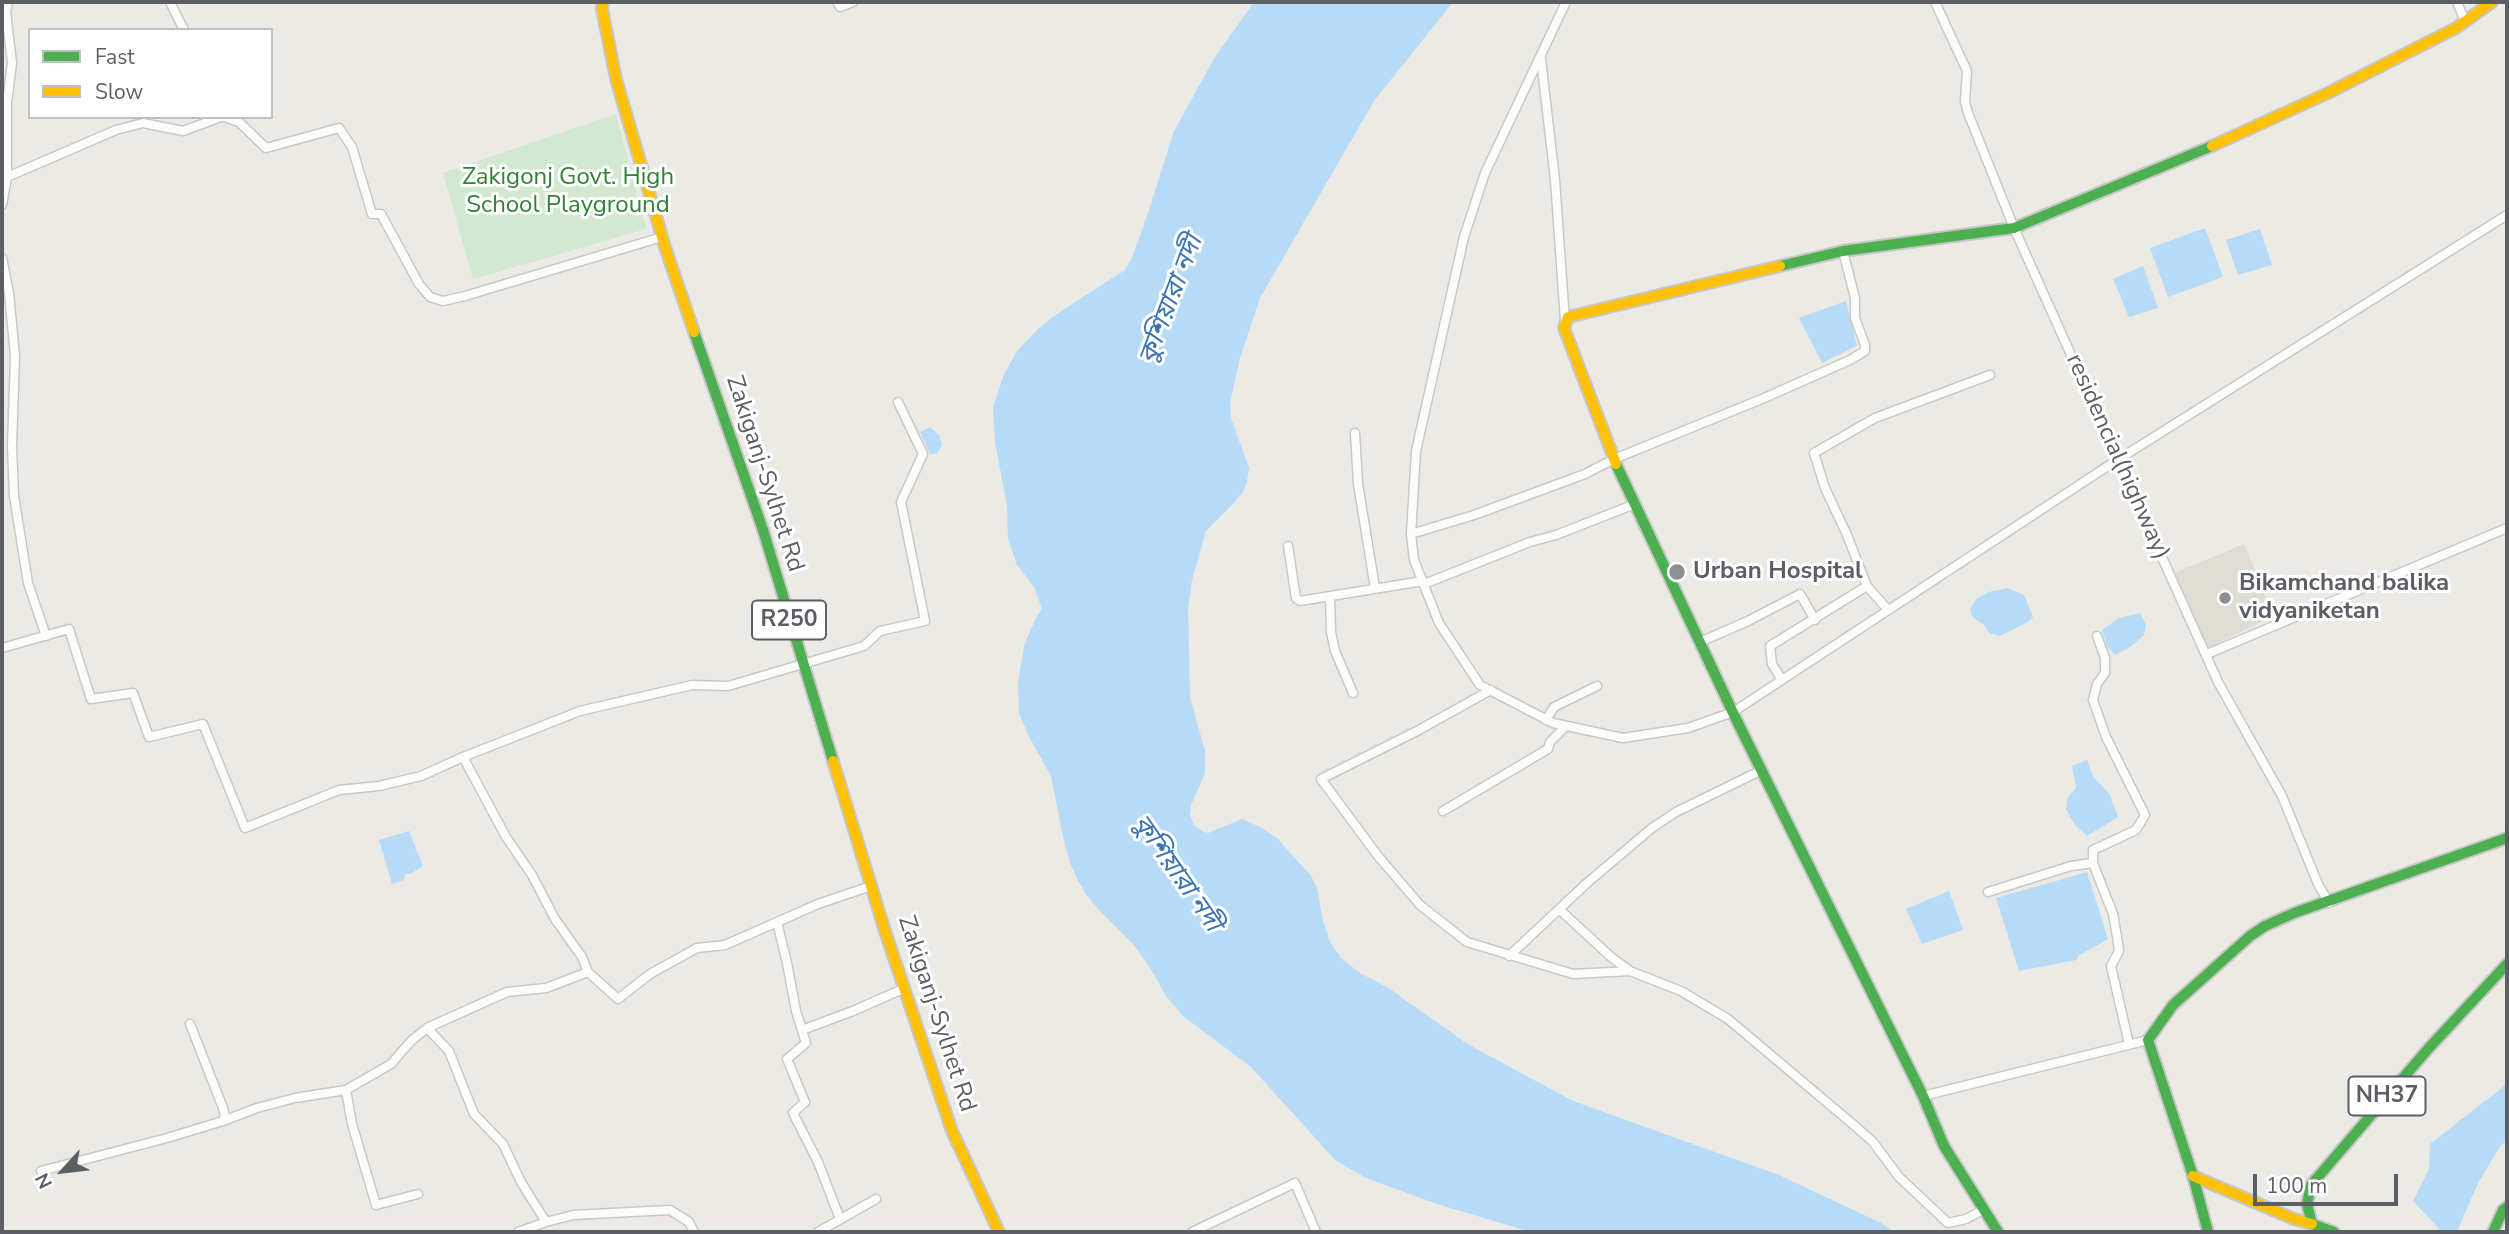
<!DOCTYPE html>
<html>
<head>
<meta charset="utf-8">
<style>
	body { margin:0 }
	#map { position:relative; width:2509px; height:1234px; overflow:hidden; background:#ebeae5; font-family:"Nunito Sans",sans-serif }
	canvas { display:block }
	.frame { position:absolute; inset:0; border:4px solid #5b5e63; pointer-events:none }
	.legend { position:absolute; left:28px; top:28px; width:245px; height:91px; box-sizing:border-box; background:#fff; border:2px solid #bdbfc1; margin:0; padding:9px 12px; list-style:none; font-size:21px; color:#5b5e63 }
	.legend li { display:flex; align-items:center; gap:14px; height:35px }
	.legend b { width:35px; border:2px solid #bdbfc1 }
	.north { position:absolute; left:28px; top:1136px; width:70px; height:70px; -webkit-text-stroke:5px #fff; paint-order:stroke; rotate:243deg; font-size:19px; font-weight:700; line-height:28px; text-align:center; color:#5b5e63 }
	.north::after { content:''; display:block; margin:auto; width:24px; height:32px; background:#5b5e63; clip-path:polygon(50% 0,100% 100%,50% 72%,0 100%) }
	.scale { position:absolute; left:2253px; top:1174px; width:145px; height:32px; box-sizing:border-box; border:4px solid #5b5e63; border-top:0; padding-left:9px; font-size:21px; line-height:24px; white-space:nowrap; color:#5b5e63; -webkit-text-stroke:5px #fff; paint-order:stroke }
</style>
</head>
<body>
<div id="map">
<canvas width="2509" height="1234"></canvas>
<div class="frame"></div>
<ul class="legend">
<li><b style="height:9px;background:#4caf50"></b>Fast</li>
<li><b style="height:9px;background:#ffc107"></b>Slow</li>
</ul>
<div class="north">N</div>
<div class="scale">100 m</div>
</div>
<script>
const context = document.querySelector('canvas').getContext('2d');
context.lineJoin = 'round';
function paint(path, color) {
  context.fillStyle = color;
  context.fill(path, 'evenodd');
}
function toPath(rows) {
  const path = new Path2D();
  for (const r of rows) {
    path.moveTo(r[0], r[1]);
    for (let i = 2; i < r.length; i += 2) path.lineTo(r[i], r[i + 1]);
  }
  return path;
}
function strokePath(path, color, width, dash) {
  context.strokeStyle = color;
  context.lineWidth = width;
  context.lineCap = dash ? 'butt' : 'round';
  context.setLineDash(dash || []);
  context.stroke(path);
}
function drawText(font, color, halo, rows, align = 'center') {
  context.font = font + ' "Nunito Sans","Noto Sans Bengali",sans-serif';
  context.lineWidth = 6;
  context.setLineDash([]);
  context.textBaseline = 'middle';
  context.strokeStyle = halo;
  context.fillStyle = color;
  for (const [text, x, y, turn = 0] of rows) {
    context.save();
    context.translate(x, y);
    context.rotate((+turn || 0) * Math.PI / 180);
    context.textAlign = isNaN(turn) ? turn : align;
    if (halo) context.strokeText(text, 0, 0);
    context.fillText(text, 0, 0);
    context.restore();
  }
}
paint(toPath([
	[2244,544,2274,616,2206,649,2172,574]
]), '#dfdcd4');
paint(toPath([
	[616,114,646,229,473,279,443,173]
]), '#d2e8d0');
paint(toPath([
	[1254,2,1453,2,1374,101,1260,298,1240,358,1230,403,1231,418,1249,468,1247,482,1243,492,1232,505,1206,531,1192,580,1188,607,1190,697,1205,751,1205,773,1191,805,1190,815,1194,825,1202,831,1208,833,1242,819,1260,827,1277,838,1311,876,1317,888,1323,921,1330,942,1341,958,1360,973,1387,987,1469,1045,1573,1101,1779,1175,1881,1223,1894,1232,1531,1232,1437,1204,1366,1178,1335,1160,1251,1067,1183,1016,1166,996,1152,971,1134,945,1100,911,1086,895,1078,880,1070,863,1063,837,1051,776,1028,735,1019,713,1018,682,1024,646,1034,622,1042,608,1034,587,1017,565,1008,539,1007,506,995,442,993,408,1003,376,1017,351,1038,329,1057,314,1125,270,1132,258,1148,213,1174,131,1215,57],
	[2205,228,2223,277,2168,297,2150,248],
	[2260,229,2272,265,2238,275,2226,240],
	[2143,266,2158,308,2129,317,2113,279],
	[1846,301,1857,346,1822,363,1799,318],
	[930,427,940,436,942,446,937,453,930,454,920,432],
	[2007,588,2024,595,2033,617,2028,622,2000,636,1989,633,1984,625,1972,617,1970,609,1976,599,1989,592],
	[2140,613,2146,625,2144,635,2129,648,2115,655,2107,646,2102,630,2119,618],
	[2087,760,2093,776,2110,795,2118,817,2087,836,2074,824,2066,809,2067,799,2076,788,2072,766],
	[409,831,423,866,411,874,405,874,404,880,392,884,379,840],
	[2087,872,2108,939,2078,956,2076,960,2019,971,1996,898],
	[1949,891,1963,930,1922,944,1906,909],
	[2507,1084,2507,1141,2501,1145,2478,1183,2457,1232,2442,1232,2413,1201,2429,1169,2430,1144]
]), '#b7dbf7');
const street = toPath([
	[170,2,184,30],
	[837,2,840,7,853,2],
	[1566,2,1485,173,1464,237,1416,451,1411,534,1414,560,1439,623,1480,685,1553,723,1623,738,1688,728,1733,712,2111,464,2507,215],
	[1935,2,1967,71,1965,102,1968,113,2014,228,2218,682,2282,796,2318,884,2329,903],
	[2457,2,2465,21],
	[1541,59,1555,180,1565,321],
	[224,117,239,122,266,148,339,128,352,147,372,214,381,214,419,284,430,297,443,301,465,296,662,237],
	[7,177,116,130,143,123,183,131,221,117],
	[2,205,7,177,7,103,12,63,6,12,8,2],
	[2,258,9,293,15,356,12,447,14,496,28,583,46,636],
	[1355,433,1358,484,1375,588],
	[1411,534,1474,515,1585,474,1614,459,1762,399,1850,360,1865,351,1865,345,1855,318,1855,298,1843,251],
	[1288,546,1296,598,1300,601,1423,581],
	[1424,584,1530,542,1556,535,1635,504],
	[1867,586,1847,535,1825,488,1814,453,1875,418,1990,375],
	[1330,597,1331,632,1335,651,1353,693],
	[2097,636,2105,658,2105,673,2097,684,2093,700,2106,737,2145,815,2136,830,2093,850,2093,863,2113,914,2117,937,2119,951,2111,966,2129,1044],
	[1700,642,1748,621,1800,594,1815,620],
	[2,648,69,629,91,699,133,693,149,737,203,724,245,828,339,790,379,786,421,776,463,757,580,711,692,685,728,686,864,646,880,631,925,621,901,502,923,454,898,402],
	[2207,654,2507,528],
	[1782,680,1772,664,1770,646,1867,586,1888,610],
	[1491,690,1417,731,1321,779,1378,856,1420,905,1467,942,1573,974,1630,971,1681,991,1728,1019,1855,1126,1873,1142,1899,1177,1948,1223,1966,1219,1983,1210],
	[1546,720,1554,707,1597,686],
	[463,757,506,837,532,875,555,919,582,957,588,972,618,999,650,974,697,948,725,945,818,904,871,886],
	[1443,811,1548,749,1550,742,1566,726],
	[1988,892,2071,866,2093,863],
	[1559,909,1611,957,1630,971],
	[777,922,787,963,796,1011,806,1043,787,1059,805,1102,793,1113,818,1162,840,1219],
	[1509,956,1587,883,1652,828,1676,812,1762,770],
	[190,1024,223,1108,225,1116,223,1121],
	[427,1028,449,1051,474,1114,503,1144,521,1182,546,1222,518,1232],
	[802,1030,853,1011,905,988],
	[346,1090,352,1124,376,1205,418,1194],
	[1923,1096,2148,1040],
	[41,1171,167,1138,223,1121,257,1108,295,1098,346,1090,391,1064,411,1041,427,1028,507,992,546,988,588,972],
	[546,1222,573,1215,670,1210,689,1222,694,1232],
	[818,1232,876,1199],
	[1192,1232,1295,1183,1316,1232]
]);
const fast = toPath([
	[1780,266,1843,251,2014,228,2212,146],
	[694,332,763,530,833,761],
	[1616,464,1735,717,1923,1096,1944,1146,1998,1232],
	[2208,1232,2193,1176,2148,1040,2173,1005,2250,936,2265,926,2294,913,2507,838],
	[2334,1232,2312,1224,2307,1204,2311,1185,2428,1049,2507,964],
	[2493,1232,2503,1210,2507,1207]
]);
const slow = toPath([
	[603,2,602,9,616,79,665,247,694,332],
	[2212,146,2326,94,2456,28,2492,2],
	[1616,464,1564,328,1568,317,1780,266],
	[833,761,884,928,952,1131,999,1232],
	[2193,1176,2294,1219,2312,1224]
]);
strokePath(street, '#c8c8c7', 11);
strokePath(fast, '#c7c7c5', 14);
strokePath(slow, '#c7c7c5', 14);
strokePath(street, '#fcfcfb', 8);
strokePath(fast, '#4caf50', 10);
strokePath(slow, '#ffc107', 10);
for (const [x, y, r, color] of [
	[1677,572,9,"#8d8f90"],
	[2225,598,7,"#8d8f90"]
]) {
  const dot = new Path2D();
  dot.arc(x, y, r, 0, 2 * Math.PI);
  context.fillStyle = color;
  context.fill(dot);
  strokePath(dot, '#fff', 2.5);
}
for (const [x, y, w] of [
	[789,620,74],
	[2387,1096,77]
]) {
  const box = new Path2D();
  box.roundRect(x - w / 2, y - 19.5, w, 39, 5);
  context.fillStyle = '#fff';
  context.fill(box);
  strokePath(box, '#5b5e63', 2);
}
drawText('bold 23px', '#5b5e63', null, [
	["R250",789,620],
	["NH37",2387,1096]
]);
drawText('24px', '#338238', '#fff', [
	["Zakigonj Govt. High",568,178],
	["School Playground",568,206]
]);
drawText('24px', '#5b5e63', '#fff', [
	["residencial(highway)",2117,457,66],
	["Zakiganj-Sylhet Rd",764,474,72],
	["Zakiganj-Sylhet Rd",936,1014,72]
]);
drawText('bold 24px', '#5b5e63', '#fff', [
	["Urban Hospital",1693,572],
	["Bikamchand balika",2239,584],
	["vidyaniketan",2239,612]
], 'left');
drawText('italic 26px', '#3d74b2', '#fff', [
	["কুশিয়ারা নদী",1172,300,-69],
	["কুশিয়ারা নদী",1176,874,55]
]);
</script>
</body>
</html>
